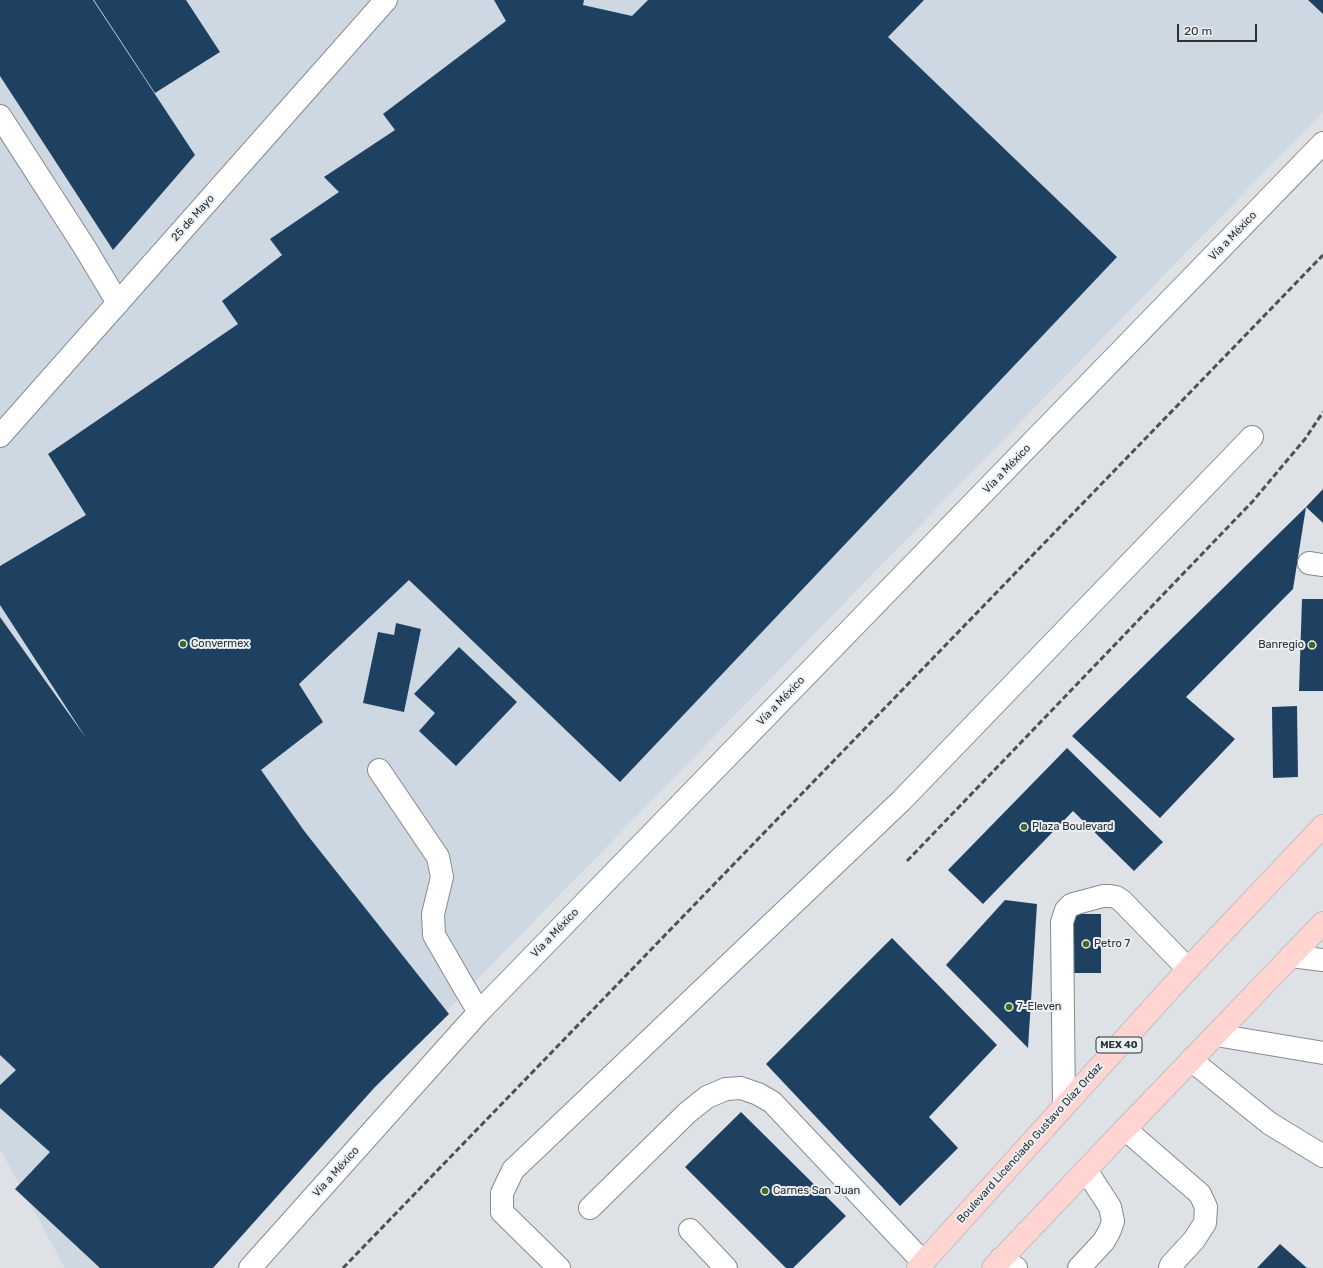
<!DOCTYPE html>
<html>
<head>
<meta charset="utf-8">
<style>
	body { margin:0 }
	#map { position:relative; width:1323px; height:1268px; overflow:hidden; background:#dee2e7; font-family:Rubik,sans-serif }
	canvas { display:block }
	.scale { position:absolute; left:1177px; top:24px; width:80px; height:18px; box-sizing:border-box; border:2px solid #2e3031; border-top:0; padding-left:5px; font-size:12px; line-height:14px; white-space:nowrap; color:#2e3031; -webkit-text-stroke:3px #ebf0f4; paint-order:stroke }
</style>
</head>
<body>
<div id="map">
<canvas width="1323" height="1268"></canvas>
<div class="scale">20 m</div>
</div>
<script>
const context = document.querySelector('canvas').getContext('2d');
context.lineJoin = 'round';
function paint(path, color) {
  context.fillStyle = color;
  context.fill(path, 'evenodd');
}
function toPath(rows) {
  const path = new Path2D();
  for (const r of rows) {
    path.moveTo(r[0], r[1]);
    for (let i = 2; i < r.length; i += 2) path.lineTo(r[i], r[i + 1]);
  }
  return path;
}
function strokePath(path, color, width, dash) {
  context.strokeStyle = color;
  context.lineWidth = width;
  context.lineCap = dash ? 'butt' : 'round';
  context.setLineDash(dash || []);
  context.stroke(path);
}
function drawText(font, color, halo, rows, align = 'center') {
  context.font = font + ' Rubik,sans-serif';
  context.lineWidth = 4;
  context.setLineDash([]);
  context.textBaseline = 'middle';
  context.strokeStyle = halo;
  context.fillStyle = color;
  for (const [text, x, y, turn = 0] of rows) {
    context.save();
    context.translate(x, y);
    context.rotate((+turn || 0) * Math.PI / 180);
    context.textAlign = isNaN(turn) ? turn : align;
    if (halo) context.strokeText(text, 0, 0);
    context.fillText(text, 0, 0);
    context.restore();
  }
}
paint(toPath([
	[0,0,1323,0,1323,112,196,1268,65,1268,0,1149]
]), '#ced8e2');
paint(toPath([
	[0,0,93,0,195,155,113,250,0,76],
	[94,0,186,0,220,52,155,93],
	[494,0,584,0,583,5,632,16,648,0,924,0,888,37,1117,257,620,782,409,580,299,684,323,722,261,770,305,832,449,1014,375,1087,213,1268,100,1268,15,1189,50,1152,0,1108,0,1085,16,1070,0,1055,0,617,86,738,0,605,0,566,86,515,48,454,238,324,222,301,282,255,270,239,339,192,324,177,395,130,383,114,506,21],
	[1308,0,1323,0,1323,14],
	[1323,489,1323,523,1306,507],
	[1306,507,1293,589,1186,697,1235,739,1160,818,1072,736],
	[1302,599,1323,599,1323,691,1299,691],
	[396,623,421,629,404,712,363,703,378,632,394,635],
	[459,647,517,702,456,766,419,731,435,713,414,694],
	[1297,706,1298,777,1273,778,1272,707],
	[1067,748,1163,842,1134,871,1073,811,983,904,948,870],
	[1005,900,1037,904,1028,1048,946,965],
	[1071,914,1101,914,1101,973,1071,973],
	[892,938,997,1045,929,1117,958,1148,900,1206,766,1064],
	[741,1112,846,1216,793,1268,786,1268,685,1167],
	[1280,1244,1307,1268,1257,1268]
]), '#1f4161');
const minor = toPath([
	[0,116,85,248,118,303],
	[0,436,386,0],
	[1309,563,1323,565],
	[379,770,438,857,442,877,433,914,434,935,464,987,479,1012],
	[1291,956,1323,960],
	[1216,1035,1323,1053],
	[1191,1060,1269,1123,1323,1156],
	[1064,1106,1062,922,1066,910,1071,905,1077,903,1103,896,1110,896,1116,897,1122,901,1188,969],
	[1125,1129,1200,1194,1206,1207,1205,1223,1194,1240,1171,1265,1170,1268],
	[590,1208,687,1113,707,1097,726,1089,741,1088,758,1094,772,1102,923,1262],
	[690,1230,726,1268],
	[1001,1259,1016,1268],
	[250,1268,479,1012,1323,143],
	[559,1268,502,1212,502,1193,513,1170,901,801,1252,437],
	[1079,1268,1104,1241,1110,1230,1113,1221,1110,1207,1086,1170]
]);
const major = toPath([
	[918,1268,1188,969,1323,826],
	[993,1268,1125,1129,1323,923]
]);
strokePath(minor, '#868a8e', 24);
strokePath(major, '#c0c1c1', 24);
strokePath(minor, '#fff', 22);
strokePath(major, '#ffd4d1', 22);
strokePath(toPath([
	[907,861,1253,501,1305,439,1323,412],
	[343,1268,1323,255]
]), '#4e5152', 3, [6, 3]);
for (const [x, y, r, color] of [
	[183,644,4,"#406824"],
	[1312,645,4,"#406824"],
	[1024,827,4,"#406824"],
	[1086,944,4,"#406824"],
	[1009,1007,4,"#406824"],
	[765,1191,4,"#406824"]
]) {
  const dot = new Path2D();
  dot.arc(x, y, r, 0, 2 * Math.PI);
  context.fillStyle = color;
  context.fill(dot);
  strokePath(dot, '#ebf0f4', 1.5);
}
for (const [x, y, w] of [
	[1119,1045,46]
]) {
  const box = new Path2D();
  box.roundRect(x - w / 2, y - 8, w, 16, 3);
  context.fillStyle = '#ebf0f4';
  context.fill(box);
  strokePath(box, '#2e3031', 1);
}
drawText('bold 10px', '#2e3031', null, [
	["MEX 40",1119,1045]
]);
drawText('11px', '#2e3031', '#ebf0f4', [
	["25 de Mayo",193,218,-48],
	["Vía a México",1233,236,-46],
	["Vía a México",1007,469,-46],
	["Vía a México",781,701,-46],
	["Vía a México",555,933,-46],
	["Boulevard Licenciado Gustavo Díaz Ordaz",1030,1143,-48],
	["Vía a México",336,1172,-48]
]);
drawText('11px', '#2e3031', '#ebf0f4', [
	["Convermex",191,644],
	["Banregio",1304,645,"right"],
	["Plaza Boulevard",1032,827],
	["Petro 7",1094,944],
	["7-Eleven",1017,1007],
	["Carnes San Juan",773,1191]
], 'left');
</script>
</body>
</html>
